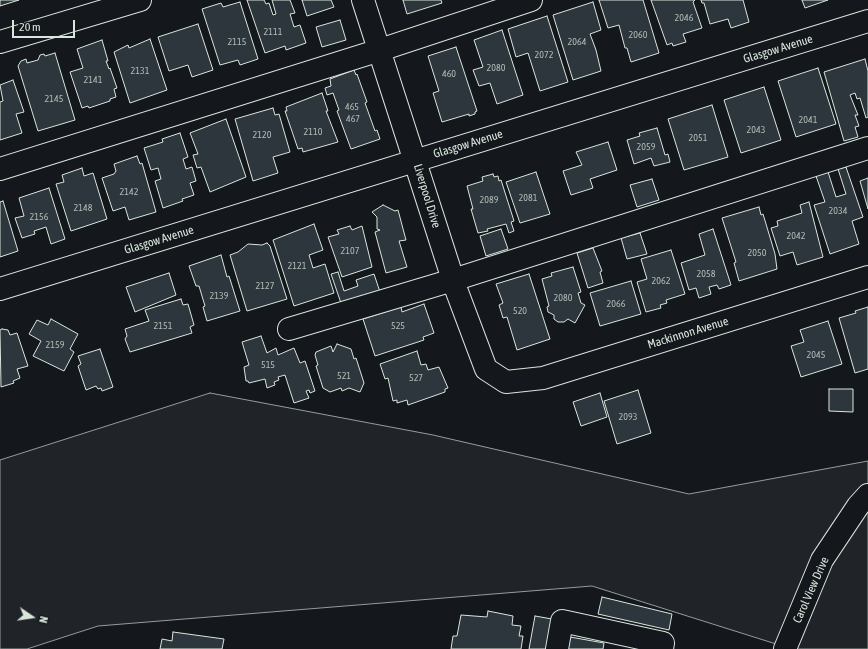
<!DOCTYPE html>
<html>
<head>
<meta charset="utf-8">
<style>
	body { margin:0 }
	#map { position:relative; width:868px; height:649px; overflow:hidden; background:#14181c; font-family:"Asap Condensed",sans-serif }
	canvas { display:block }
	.north { position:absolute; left:12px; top:597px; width:40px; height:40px; -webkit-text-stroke:3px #14181c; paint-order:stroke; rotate:103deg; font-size:11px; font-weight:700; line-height:16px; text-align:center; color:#d8e6dc }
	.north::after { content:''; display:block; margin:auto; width:14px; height:18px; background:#d8e6dc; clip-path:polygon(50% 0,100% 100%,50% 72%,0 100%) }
	.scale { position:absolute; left:12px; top:20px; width:63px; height:18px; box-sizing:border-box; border:2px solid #d8e6dc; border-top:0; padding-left:5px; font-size:12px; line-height:14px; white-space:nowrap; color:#d8e6dc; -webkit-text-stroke:3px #14181c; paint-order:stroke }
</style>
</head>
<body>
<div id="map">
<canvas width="868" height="649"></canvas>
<div class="north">N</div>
<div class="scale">20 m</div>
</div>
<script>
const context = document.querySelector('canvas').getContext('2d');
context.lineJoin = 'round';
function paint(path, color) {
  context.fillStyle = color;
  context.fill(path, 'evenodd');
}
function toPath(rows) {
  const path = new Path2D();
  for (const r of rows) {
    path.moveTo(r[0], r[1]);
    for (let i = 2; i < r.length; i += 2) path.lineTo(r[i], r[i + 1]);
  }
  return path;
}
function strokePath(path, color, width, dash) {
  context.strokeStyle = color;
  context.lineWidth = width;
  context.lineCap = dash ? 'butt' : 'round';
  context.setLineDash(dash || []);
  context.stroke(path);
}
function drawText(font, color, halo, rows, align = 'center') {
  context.font = font + ' "Asap Condensed",sans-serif';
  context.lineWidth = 3;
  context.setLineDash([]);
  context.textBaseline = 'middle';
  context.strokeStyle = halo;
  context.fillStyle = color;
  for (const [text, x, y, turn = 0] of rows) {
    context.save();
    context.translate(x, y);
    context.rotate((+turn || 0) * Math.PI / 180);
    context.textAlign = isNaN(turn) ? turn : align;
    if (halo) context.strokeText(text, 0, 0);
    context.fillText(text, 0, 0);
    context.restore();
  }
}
const green = toPath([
	[210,393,433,435,689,494,868,461,868,649,792,649,592,586,98,626,27,649,0,649,0,460,210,393]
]);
paint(green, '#202428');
strokePath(green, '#939e99', 1);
const building = toPath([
	[0,0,19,0,0,6,0,0],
	[247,0,264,0,266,4,269,3,273,15,276,14,272,0,290,0,295,13,290,14,294,27,300,25,306,43,286,50,285,46,265,53,247,0],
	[302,0,331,0,334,7,307,16,302,0],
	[403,0,441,0,442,3,407,14,403,0],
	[599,0,643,0,659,53,631,62,627,48,625,48,619,25,608,28,599,0],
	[651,0,695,0,693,2,702,28,683,34,686,42,673,46,672,43,667,45,651,0],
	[701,0,743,0,749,22,731,28,728,19,710,24,704,3,702,3,701,0],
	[802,0,828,0,805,8,802,0],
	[240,2,258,59,240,65,238,60,220,65,202,9,221,3,223,7,240,2],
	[593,2,601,30,590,34,596,50,601,71,573,80,553,15,593,2],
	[547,16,568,82,540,91,528,53,516,57,508,29,547,16],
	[340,20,346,40,322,47,316,27,340,20],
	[198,24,213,70,192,77,188,65,169,71,158,37,198,24],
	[502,30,523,95,497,104,490,83,479,86,473,70,483,67,474,40,502,30],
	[150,39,167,90,130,103,114,52,128,45,129,48,150,39],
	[102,40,108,61,106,61,109,69,110,68,117,88,114,89,116,97,110,99,110,101,89,108,88,106,82,108,70,72,83,68,77,49,102,40],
	[456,47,477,111,475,112,475,114,469,116,469,114,442,122,433,93,439,91,428,56,456,47],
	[55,53,75,120,38,131,18,66,21,61,26,59,27,63,38,60,40,55,44,54,45,56,55,53],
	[865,59,868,71,868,117,866,118,860,98,857,99,855,93,850,95,858,115,855,115,859,126,855,127,858,137,844,141,824,72,865,59],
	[818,68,836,124,796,137,778,81,818,68],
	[354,70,356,75,357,74,367,102,365,103,375,131,377,130,380,139,351,149,337,111,339,110,333,93,327,95,325,88,331,86,330,79,354,70],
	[13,80,24,112,16,114,22,133,0,140,0,102,3,101,0,85,13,80],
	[764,87,781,140,741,153,724,100,764,87],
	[322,93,328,111,326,111,338,142,303,152,302,148,298,149,285,111,287,111,286,107,322,93],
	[712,105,728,157,684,170,668,119,712,105],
	[273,108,275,115,279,114,290,152,273,157,278,173,253,181,235,119,273,108],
	[226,119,246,177,210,192,201,167,197,168,193,155,198,154,190,133,226,119],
	[657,128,665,155,668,154,670,162,654,166,651,158,634,164,627,140,640,136,639,133,657,128],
	[180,133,188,157,183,159,186,169,192,167,196,181,190,183,194,195,182,199,183,201,163,208,155,181,161,179,158,168,151,170,144,148,163,142,162,139,180,133],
	[608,142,617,170,590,179,593,188,571,195,563,171,582,165,576,152,608,142],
	[137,156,140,164,142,163,156,212,129,220,125,207,113,211,102,178,114,174,116,171,114,164,137,156],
	[846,167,863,217,852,221,859,244,830,254,814,205,825,202,816,176,828,172,836,197,846,194,838,169,846,167],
	[82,168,84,176,93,173,107,219,71,231,56,184,64,182,62,175,82,168],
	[536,172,550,214,520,223,506,182,536,172],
	[493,174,494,177,498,176,499,181,501,180,514,221,511,222,514,231,509,233,506,224,487,229,488,231,478,233,471,209,473,209,467,186,483,181,482,177,493,174],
	[868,178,868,209,860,181,868,178],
	[652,179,659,200,637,207,630,185,652,179],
	[49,188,65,239,51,244,46,227,34,231,35,234,22,238,15,218,24,216,19,198,49,188],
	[3,201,18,251,0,257,0,202,3,201],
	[809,202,823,257,797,265,793,252,780,256,771,228,778,226,777,221,802,213,800,205,809,202],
	[383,205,395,211,398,210,406,240,399,241,407,267,386,273,375,232,380,230,377,229,377,217,372,212,383,205],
	[759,207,761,215,763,214,775,254,777,269,739,281,734,263,736,262,722,218,759,207],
	[314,224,323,250,309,255,313,268,325,264,334,293,294,306,273,240,314,224],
	[350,226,352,230,362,226,372,267,342,277,328,237,339,234,337,230,350,226],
	[501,229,508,249,486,256,480,236,501,229],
	[713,229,731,285,719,289,717,285,709,287,711,294,699,298,696,288,689,290,681,263,705,255,699,234,713,229],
	[640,233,647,254,627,259,621,238,640,233],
	[267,243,270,246,287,299,247,311,230,255,238,252,248,244,262,245,267,243],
	[593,248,602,271,600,272,603,283,588,288,577,253,593,248],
	[671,250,685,294,666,300,667,303,660,305,661,308,646,312,637,282,647,279,641,259,671,250],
	[221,255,227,277,229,276,240,311,207,321,203,307,205,306,199,286,196,286,189,266,221,255],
	[573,267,581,292,578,293,581,303,585,305,575,323,568,319,564,322,558,322,554,319,554,315,548,312,547,307,549,306,542,279,552,276,551,273,573,267],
	[338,272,344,291,358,286,356,280,374,274,380,292,342,306,331,274,338,272],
	[169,273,176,295,135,312,126,287,169,273],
	[529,274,550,339,517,350,507,317,503,318,499,305,503,303,496,284,529,274],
	[631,281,641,314,600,326,590,293,631,281],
	[181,299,183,305,188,304,194,325,190,327,192,333,130,352,125,339,127,336,125,329,149,321,145,310,181,299],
	[424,304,434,333,423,337,424,340,375,356,363,319,401,307,402,312,424,304],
	[868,307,868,369,855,373,839,318,856,313,855,311,868,307],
	[51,319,78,334,70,349,74,352,64,371,33,356,41,341,29,334,37,320,48,325,51,319],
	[828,321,842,364,801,377,791,346,804,342,800,330,828,321],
	[2,329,8,330,10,335,17,333,28,366,17,369,20,378,13,381,14,383,1,387,0,330,2,329],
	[261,336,267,353,276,348,278,355,294,348,300,363,305,361,315,391,310,393,309,390,306,391,309,398,294,403,285,375,278,377,279,380,274,382,275,385,267,388,265,379,249,383,248,381,246,381,244,367,249,365,242,342,261,336],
	[337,344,351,349,354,359,356,358,364,383,360,392,349,388,342,391,341,388,330,392,323,388,316,366,318,365,315,355,316,352,331,346,333,352,337,344],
	[100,349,113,387,102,391,101,388,98,389,96,386,86,390,78,366,81,364,78,356,100,349],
	[417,351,421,365,426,364,428,370,439,367,448,388,445,389,445,392,408,405,407,400,397,403,397,400,393,401,388,378,385,379,380,364,417,351],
	[829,389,853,389,853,412,829,411,829,389],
	[638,390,651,433,617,444,604,401,638,390],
	[600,393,607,417,581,426,573,402,600,393],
	[602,597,672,614,669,630,598,614,602,597],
	[488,611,513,616,512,625,521,626,519,636,523,636,521,649,451,649,453,636,457,636,461,615,487,617,488,611],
	[535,616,552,619,547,649,529,649,535,616],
	[173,632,224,639,222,649,160,649,162,639,172,641,173,632],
	[570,637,604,643,603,649,568,649,570,637]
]);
paint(building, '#2c363c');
strokePath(building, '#d8e6dc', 1);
const minor = toPath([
	[363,0,456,289,486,369,506,382,543,378,868,277],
	[0,42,140,0],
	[0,169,380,50,531,0],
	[0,289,868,21],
	[289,329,453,280,868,148],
	[557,649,562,621,663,643,662,649],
	[785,649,822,560,858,506,868,495]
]);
strokePath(minor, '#d8e6dc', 24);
strokePath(minor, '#14181c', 22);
drawText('10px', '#adbab4', null, [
	["2046",684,18],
	["2111",273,32],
	["2060",638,35],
	["2115",237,42],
	["2064",577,42],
	["2072",544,55],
	["2080",496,68],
	["2131",140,71],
	["460",449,74],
	["2141",93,80],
	["2145",54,99],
	["465",352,107],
	["467",353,119],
	["2041",808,120],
	["2043",756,130],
	["2110",313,132],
	["2120",262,135],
	["2051",698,138],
	["2059",646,147],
	["2142",129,192],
	["2081",528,198],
	["2089",489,200],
	["2148",83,208],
	["2034",838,211],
	["2156",39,217],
	["2042",796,236],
	["2107",350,251],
	["2050",757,253],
	["2121",297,266],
	["2058",706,274],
	["2062",661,281],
	["2127",265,286],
	["2139",219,296],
	["2080",563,298],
	["2066",616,304],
	["520",520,311],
	["2151",163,326],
	["525",398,326],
	["2159",55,345],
	["2045",816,355],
	["515",268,365],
	["521",344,376],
	["527",416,378],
	["2093",628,417]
]);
drawText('12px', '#d8e6dc', '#14181c', [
	["Glasgow Avenue",778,49,-17],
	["Glasgow Avenue",468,144,-17],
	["Liverpool Drive",427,196,73],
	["Glasgow Avenue",159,240,-17],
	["Mackinnon Avenue",688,333,-17],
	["Carol View Drive",811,590,-66]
]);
</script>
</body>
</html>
